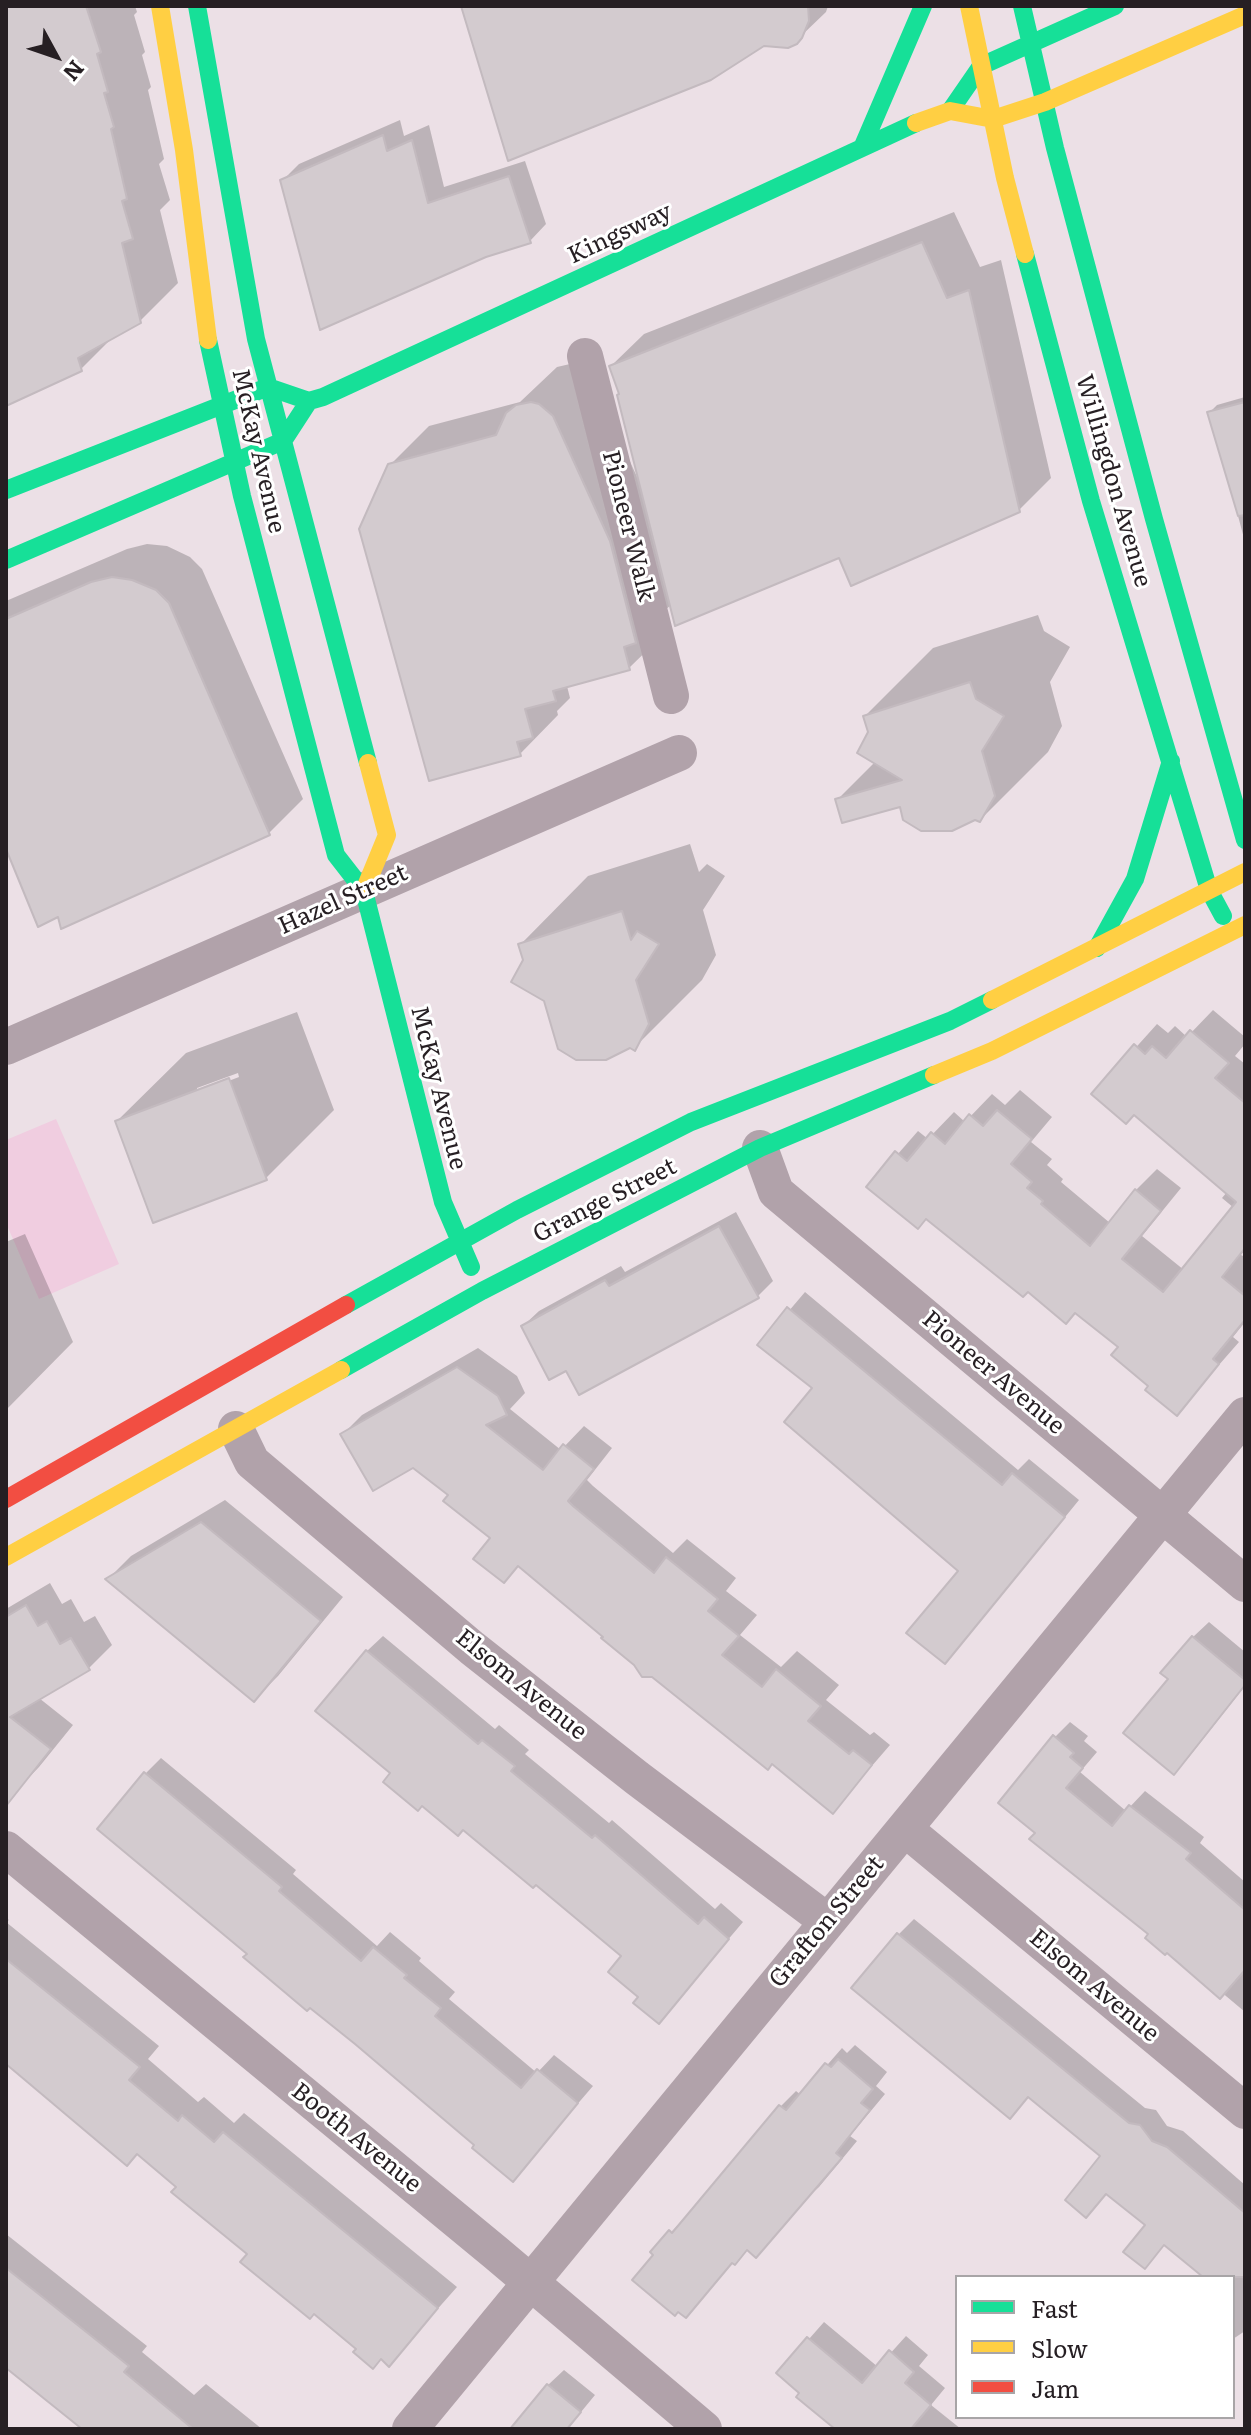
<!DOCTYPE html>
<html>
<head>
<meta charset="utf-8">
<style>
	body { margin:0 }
	#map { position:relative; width:1251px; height:2435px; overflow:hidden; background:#ece0e6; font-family:Literata,serif }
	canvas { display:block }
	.frame { position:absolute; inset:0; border:8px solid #261f23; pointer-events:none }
	.legend { position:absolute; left:955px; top:2275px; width:280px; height:144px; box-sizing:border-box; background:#fff; border:2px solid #a8a5a7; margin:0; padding:10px 14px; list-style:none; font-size:24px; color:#261f23 }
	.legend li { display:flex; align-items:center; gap:16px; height:40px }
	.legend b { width:40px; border:2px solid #a8a5a7 }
	.north { position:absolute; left:16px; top:16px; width:80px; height:80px; -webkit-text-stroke:6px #fff; paint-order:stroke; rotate:130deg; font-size:22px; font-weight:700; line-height:32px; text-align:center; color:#261f23 }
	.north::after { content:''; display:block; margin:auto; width:28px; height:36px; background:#261f23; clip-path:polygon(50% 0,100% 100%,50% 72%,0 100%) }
</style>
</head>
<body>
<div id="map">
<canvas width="1251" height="2435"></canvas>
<div class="frame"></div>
<ul class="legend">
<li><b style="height:10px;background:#16e098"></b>Fast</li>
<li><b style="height:10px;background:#ffcf43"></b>Slow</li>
<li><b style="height:10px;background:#f24e42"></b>Jam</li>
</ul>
<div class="north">N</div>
</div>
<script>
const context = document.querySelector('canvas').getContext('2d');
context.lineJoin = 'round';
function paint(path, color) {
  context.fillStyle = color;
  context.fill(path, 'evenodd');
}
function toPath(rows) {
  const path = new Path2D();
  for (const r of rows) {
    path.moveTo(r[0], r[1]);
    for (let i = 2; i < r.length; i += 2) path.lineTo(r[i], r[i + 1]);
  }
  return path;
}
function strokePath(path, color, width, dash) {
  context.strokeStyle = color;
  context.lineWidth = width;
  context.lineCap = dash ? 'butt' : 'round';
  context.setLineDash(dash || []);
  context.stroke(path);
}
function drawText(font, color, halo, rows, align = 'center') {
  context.font = font + ' Literata,serif';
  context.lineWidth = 6;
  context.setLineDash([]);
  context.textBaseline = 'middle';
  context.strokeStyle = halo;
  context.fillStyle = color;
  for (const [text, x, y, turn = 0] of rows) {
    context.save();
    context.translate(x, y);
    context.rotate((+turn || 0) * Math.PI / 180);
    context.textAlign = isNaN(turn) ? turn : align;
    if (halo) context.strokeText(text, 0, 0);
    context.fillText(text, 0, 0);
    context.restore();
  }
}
paint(toPath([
	[56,1119,119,1264,39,1299,6,1223,6,1140]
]), '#f0cde0');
paint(toPath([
	[6,6,135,6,137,12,134,15,145,52,142,55,151,87,148,90,164,159,159,164,170,200,160,210,178,283,140,321,114,336,81,369,6,404],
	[464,6,828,6,826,12,801,36],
	[400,120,404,136,429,125,444,187,525,161,546,224,530,241,282,181,299,164],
	[954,212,980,267,1001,260,1051,478,1019,510,840,555,672,604,663,612,668,630,629,668,567,686,570,698,557,711,558,715,520,754,390,465,429,426,520,402,557,367,570,364,591,377,638,479,640,479,621,394,611,366,644,334],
	[1245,397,1245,542,1210,412,1217,405],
	[147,544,167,546,190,557,202,569,303,799,269,833,60,915,6,844,6,601,127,549],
	[1038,615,1044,631,1070,647,1050,682,1062,726,1048,752,980,820,901,804,838,799,875,762,865,716,933,648],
	[690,844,699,872,707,864,725,876,703,910,716,955,702,980,634,1048,546,999,525,961,520,945,588,876],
	[1213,1010,1245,1037,1245,1044,1235,1056,1245,1064,1245,1250,1241,1255,1245,1257,1245,1322,1233,1337,1239,1342,1177,1413,1120,1347,1076,1311,1028,1290,927,1217,869,1187,918,1131,928,1139,954,1112,965,1122,992,1094,1005,1105,1020,1090,1052,1117,1031,1142,1052,1159,1047,1165,1063,1179,1061,1182,1110,1223,1136,1190,1157,1169,1181,1188,1142,1236,1184,1270,1234,1208,1222,1198,1227,1192,1135,1113,1094,1094,1157,1024,1168,1033,1175,1026,1187,1037],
	[297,1012,334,1110,266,1178,117,1121,186,1053],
	[238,1073,239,1077,197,1093,197,1088],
	[736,1212,773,1281,757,1297,567,1368,523,1326,539,1311,621,1266,625,1272],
	[25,1234,73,1342,6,1410,6,1242],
	[805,1292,1018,1470,1029,1459,1079,1500,960,1646,944,1662,961,1570,814,1388,760,1345],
	[478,1348,517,1376,525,1393,510,1409,561,1450,584,1426,612,1448,587,1480,593,1486,673,1553,687,1539,736,1578,726,1591,757,1615,740,1635,781,1667,797,1651,839,1685,826,1700,870,1735,874,1732,890,1745,833,1811,773,1762,635,1664,520,1565,504,1581,493,1538,451,1494,413,1465,343,1434,362,1415],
	[225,1500,343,1597,278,1676,254,1700,108,1579,131,1556],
	[50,1583,62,1604,71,1599,84,1622,95,1616,112,1645,89,1668,39,1698,73,1725,39,1767,16,1791,6,1783,6,1609],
	[1209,1622,1245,1652,1245,1686,1189,1757,1174,1773,1171,1679,1193,1637],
	[383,1636,495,1729,499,1725,529,1750,525,1754,609,1823,612,1820,715,1909,721,1903,743,1922,659,2021,641,1996,624,1955,536,1882,393,1773,367,1651],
	[1070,1722,1088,1736,1084,1741,1097,1752,1080,1772,1126,1811,1145,1791,1204,1837,1200,1843,1245,1882,1245,2012,1151,1933,1038,1832,1055,1737],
	[161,1758,296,1870,293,1874,377,1946,390,1932,421,1958,419,1961,455,1992,449,1999,537,2073,554,2055,593,2086,513,2179,477,2145,249,1953,146,1773],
	[6,1918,9,1920,6,1922,159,2046,148,2059,198,2102,204,2097,234,2123,244,2113,457,2287,389,2364,382,2357,359,2348,314,2312,138,2152,127,2163,6,2064],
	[914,1919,1145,2108,1156,2110,1167,2126,1183,2131,1245,2185,1245,2331,1233,2339,1233,2277,1204,2277,1165,2244,1144,2266,1148,2225,1107,2192,1086,2215,1103,2156,1029,2096,1010,2116,899,1934],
	[855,2045,887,2072,876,2086,885,2094,850,2136,857,2141,819,2187,733,2261,701,2300,653,2252,686,2216,688,2217,781,2106,796,2091,801,2095,842,2048,847,2053],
	[6,2234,147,2346,142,2352,194,2395,206,2384,262,2429,84,2429,6,2367],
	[824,2322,878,2367,906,2336,928,2355,919,2366,945,2388,931,2405,961,2429,838,2429,779,2373],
	[564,2370,595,2395,567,2429,515,2429,548,2385]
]), '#0003');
const building = toPath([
	[6,6,86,6,101,52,97,54,108,92,104,93,114,127,111,129,127,199,122,201,133,239,122,243,141,323,78,358,82,371,6,406,6,6],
	[461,6,808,6,809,21,802,38,797,44,788,48,764,46,711,80,508,161,461,6],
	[383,135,387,151,412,140,428,203,509,176,531,243,486,257,320,330,280,180,383,135],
	[922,242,947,298,969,290,1020,512,851,586,839,558,675,626,617,395,619,394,609,366,922,242],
	[531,402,539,404,553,416,610,541,636,643,624,647,630,670,553,691,556,701,525,709,533,738,517,742,521,756,429,781,359,529,388,464,496,435,506,413,516,405,531,402],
	[1245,402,1245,515,1238,516,1207,412,1245,402],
	[112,577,132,580,156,590,169,603,270,835,61,929,58,917,38,927,6,849,6,619,91,582,112,577],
	[970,682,976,699,1004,716,982,751,995,796,980,822,975,820,952,831,921,831,903,820,900,807,842,823,835,799,902,780,857,753,868,732,863,716,970,682],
	[622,911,631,940,637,931,659,944,636,980,649,1024,635,1051,630,1048,606,1060,576,1060,558,1049,544,1001,511,982,523,960,518,944,622,911],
	[1190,1030,1229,1063,1215,1078,1245,1103,1245,1248,1222,1277,1245,1296,1245,1320,1213,1359,1219,1364,1177,1416,1145,1390,1148,1386,1111,1355,1118,1347,1075,1313,1066,1324,1028,1292,1023,1297,926,1219,918,1229,866,1187,895,1151,907,1161,931,1132,945,1144,969,1114,983,1126,997,1110,1032,1139,1011,1164,1032,1182,1027,1188,1043,1201,1041,1204,1090,1246,1135,1189,1161,1211,1122,1259,1163,1292,1236,1202,1134,1115,1126,1124,1091,1094,1134,1044,1145,1054,1152,1046,1166,1058,1190,1030],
	[229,1078,267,1180,153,1223,115,1121,229,1078],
	[719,1226,759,1298,579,1395,566,1371,549,1380,521,1326,605,1280,609,1286,719,1226],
	[787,1307,1002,1485,1012,1473,1065,1517,945,1664,906,1633,958,1571,784,1422,812,1388,757,1345,787,1307],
	[457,1367,498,1396,507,1415,486,1425,543,1470,563,1444,594,1469,568,1501,573,1506,654,1573,666,1557,718,1599,708,1611,739,1636,722,1655,762,1687,776,1669,821,1706,808,1721,849,1754,853,1750,872,1765,833,1814,772,1764,768,1770,652,1677,642,1677,634,1665,601,1638,603,1637,518,1566,504,1583,473,1559,490,1538,443,1501,448,1495,413,1468,373,1491,340,1434,457,1367],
	[201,1522,321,1621,254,1702,105,1579,201,1522],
	[26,1605,38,1626,47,1621,60,1644,71,1638,90,1670,10,1717,51,1749,6,1806,6,1617,26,1605],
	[1192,1636,1245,1680,1245,1685,1174,1775,1123,1733,1168,1679,1160,1673,1192,1636],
	[366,1650,478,1744,482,1740,515,1766,511,1771,592,1838,595,1835,698,1924,704,1917,729,1939,659,2024,633,2003,638,1997,608,1972,621,1956,536,1885,533,1888,463,1830,458,1836,422,1806,418,1811,383,1782,390,1773,315,1711,366,1650],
	[1053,1735,1074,1753,1070,1757,1083,1768,1066,1788,1112,1826,1129,1805,1191,1853,1186,1859,1245,1910,1245,1970,1220,1999,1167,1953,1165,1955,1145,1938,1148,1934,1029,1839,1035,1833,998,1803,1053,1735],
	[144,1772,282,1887,279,1891,361,1961,373,1947,407,1975,404,1978,441,2008,435,2016,521,2088,537,2069,578,2103,513,2182,472,2148,474,2145,355,2044,310,2008,307,2011,243,1957,247,1954,97,1829,144,1772],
	[897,1933,1129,2123,1140,2125,1152,2141,1167,2147,1245,2213,1245,2277,1203,2277,1164,2245,1145,2269,1123,2252,1145,2225,1106,2194,1086,2218,1065,2200,1100,2156,1028,2097,1010,2119,851,1988,897,1933],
	[6,1959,140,2067,129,2080,178,2121,182,2115,214,2142,223,2132,438,2308,389,2367,381,2359,373,2369,353,2352,356,2349,314,2314,310,2319,240,2262,247,2254,171,2192,176,2187,137,2154,127,2166,6,2064,6,1959],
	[838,2059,873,2089,861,2103,870,2110,836,2153,842,2158,756,2258,747,2250,735,2265,732,2263,686,2318,678,2312,675,2316,632,2280,653,2255,650,2252,669,2230,672,2233,779,2105,786,2110,825,2063,831,2067,838,2059],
	[6,2268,129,2366,124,2372,193,2429,82,2429,6,2368,6,2268],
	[807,2337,862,2383,889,2350,914,2372,905,2383,931,2405,911,2429,835,2429,796,2397,799,2393,776,2373,807,2337],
	[547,2384,581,2412,567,2429,510,2429,547,2384]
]);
paint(building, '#d3cbcf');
strokePath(building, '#c3babf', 2);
strokePath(toPath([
	[585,356,671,696],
	[6,1047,679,753],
	[760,1148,776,1192,1245,1584],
	[236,1429,252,1462,472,1648,637,1778,827,1921],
	[905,1829,1245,2111],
	[6,1849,496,2253,704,2429],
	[410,2429,1245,1415]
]), '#b1a2aa', 36);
strokePath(toPath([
	[197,6,256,339,368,763],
	[1022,6,1055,148,1154,519,1245,840],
	[950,111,981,66,1115,6],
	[862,148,923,6],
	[1025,254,1091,501,1209,890,1223,916],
	[208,340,242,496,336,855,364,891,443,1202,471,1267],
	[6,490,268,387,309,401,323,397,916,123],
	[6,560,283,441,309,401],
	[1097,948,1135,879,1171,761],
	[346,1305,517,1210,691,1122,950,1021,992,1000],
	[341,1370,482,1291,760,1148,934,1075]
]), '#16e098', 18);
strokePath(toPath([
	[160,6,184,150,208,340],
	[969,6,1005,178,1025,254],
	[916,123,950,111,993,119,1045,102,1245,15],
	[364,891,387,835,368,763],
	[992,1000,1245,872],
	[934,1075,992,1051,1245,925],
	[6,1557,341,1370]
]), '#ffcf43', 18);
strokePath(toPath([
	[6,1499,346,1305]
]), '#f24e42', 18);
drawText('24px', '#261f23', '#fff', [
	["Kingsway",620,234,-25],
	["McKay Avenue",258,451,77],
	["Willingdon Avenue",1113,481,74],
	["Pioneer Walk",628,526,76],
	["Hazel Street",343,900,-24],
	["McKay Avenue",438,1088,76],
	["Grange Street",605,1201,-27],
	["Pioneer Avenue",993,1373,40],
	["Elsom Avenue",521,1685,39],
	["Grafton Street",827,1922,-50],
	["Elsom Avenue",1094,1986,40],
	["Booth Avenue",356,2138,39]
]);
</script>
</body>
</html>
